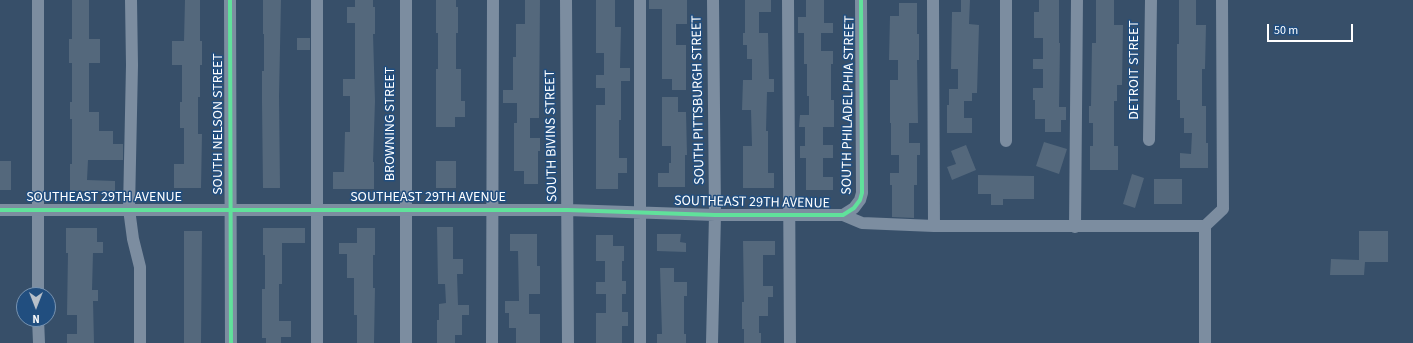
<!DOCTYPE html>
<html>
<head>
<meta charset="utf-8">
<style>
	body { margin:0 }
	#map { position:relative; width:1413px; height:343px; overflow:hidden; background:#374f69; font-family:"Source Sans 3",sans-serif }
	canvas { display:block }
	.north { position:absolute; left:16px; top:287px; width:40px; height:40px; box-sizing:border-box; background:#214e7f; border:1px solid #7a95b2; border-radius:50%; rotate:180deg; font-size:11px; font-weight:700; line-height:16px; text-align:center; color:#fff }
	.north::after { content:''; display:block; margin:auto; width:14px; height:18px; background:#b9c1ca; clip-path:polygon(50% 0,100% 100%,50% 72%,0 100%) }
	.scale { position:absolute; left:1267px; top:24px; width:86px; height:18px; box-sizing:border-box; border:2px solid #fff; border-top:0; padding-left:5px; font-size:12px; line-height:14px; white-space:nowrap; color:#fff; -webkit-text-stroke:3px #214e7f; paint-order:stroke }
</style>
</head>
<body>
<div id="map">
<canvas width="1413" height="343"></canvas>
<div class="north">N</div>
<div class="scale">50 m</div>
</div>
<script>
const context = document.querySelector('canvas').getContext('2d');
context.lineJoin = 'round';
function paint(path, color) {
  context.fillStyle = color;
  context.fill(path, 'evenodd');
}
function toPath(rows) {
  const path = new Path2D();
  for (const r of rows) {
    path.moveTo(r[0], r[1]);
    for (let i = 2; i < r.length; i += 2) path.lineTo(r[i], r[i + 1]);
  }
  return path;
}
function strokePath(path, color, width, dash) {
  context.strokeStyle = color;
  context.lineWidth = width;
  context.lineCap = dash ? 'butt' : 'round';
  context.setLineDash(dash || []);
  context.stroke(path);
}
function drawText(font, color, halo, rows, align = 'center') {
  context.font = font + ' "Source Sans 3",sans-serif';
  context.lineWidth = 3;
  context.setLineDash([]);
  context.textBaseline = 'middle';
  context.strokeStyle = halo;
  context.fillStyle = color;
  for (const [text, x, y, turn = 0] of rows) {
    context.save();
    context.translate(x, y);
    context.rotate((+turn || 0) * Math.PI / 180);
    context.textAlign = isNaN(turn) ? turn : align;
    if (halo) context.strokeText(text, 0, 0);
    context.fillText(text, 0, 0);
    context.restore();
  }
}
paint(toPath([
	[72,0,89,0,89,39,100,39,100,63,89,63,89,112,99,112,99,131,113,131,113,144,123,144,123,160,88,160,87,180,115,181,115,191,70,191,70,164,72,164,72,119,70,119,70,102,72,102,72,63,69,63,69,39,72,39],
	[185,0,200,0,200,41,202,41,202,65,200,65,200,97,198,97,198,134,202,134,201,188,174,188,174,164,184,164,184,128,180,128,180,102,182,102,182,65,172,65,172,41,184,41],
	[263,0,281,0,279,96,280,188,263,188,262,103,262,71,264,71,264,34,263,34],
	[355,0,373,0,373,7,375,7,375,34,373,34,375,101,373,162,374,162,374,189,333,189,333,172,344,172,345,132,350,132,350,96,343,96,343,79,355,79,355,23,347,23,347,7,355,7],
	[436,0,456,0,456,7,458,7,458,33,456,33,456,69,461,69,461,101,465,101,465,117,455,117,455,127,436,127,436,69,438,69,438,33,436,33],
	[525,0,540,0,539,118,530,118,530,138,540,138,540,151,538,151,538,184,524,184,524,171,514,171,514,123,517,123,517,103,503,103,503,90,513,90,513,57,516,57,516,24,525,24],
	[596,0,615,0,615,27,621,27,620,68,630,68,630,81,621,81,621,120,619,120,619,158,627,158,627,173,618,173,618,189,596,189,596,105,605,105,605,88,596,88,596,75,604,75,604,53,596,53],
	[649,0,687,0,687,24,676,24,676,45,686,45,686,90,672,90,672,79,662,79,662,9,649,9],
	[745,0,771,0,771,12,759,12,759,33,768,33,769,79,774,79,774,92,767,92,766,131,768,131,768,173,774,173,774,188,743,188,743,146,752,146,751,110,742,110,743,80,752,80,752,59,747,59,747,45,743,45,743,33,745,33],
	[806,0,824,0,824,23,833,23,833,33,821,33,821,51,833,51,833,64,831,64,831,100,834,100,834,127,823,127,823,145,833,145,833,158,823,158,823,177,833,177,833,190,806,190,806,158,800,158,800,146,805,146,805,127,799,127,800,115,809,115,809,96,807,96,807,64,804,64,804,33,798,33,798,17,806,17],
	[961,0,970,0,969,24,979,25,977,93,972,93,972,101,964,101,964,118,972,118,972,133,947,133,947,105,949,105,949,89,958,89,958,69,951,69,952,12,961,12],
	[1039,0,1059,0,1059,43,1060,43,1059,107,1066,107,1066,120,1061,120,1061,132,1045,132,1045,119,1035,119,1035,100,1033,100,1033,88,1043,88,1043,69,1033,69,1033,59,1043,59,1043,38,1034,38,1034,12,1039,12],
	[1096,0,1114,0,1114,25,1123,25,1122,85,1117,85,1117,101,1114,101,1114,146,1118,146,1118,170,1090,170,1090,146,1093,146,1093,123,1089,123,1089,106,1091,106,1092,43,1096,43],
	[1179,0,1196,0,1196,25,1206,25,1205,69,1202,69,1202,106,1206,106,1206,143,1208,143,1208,168,1180,168,1180,153,1191,154,1192,133,1184,133,1184,118,1180,118,1180,100,1177,100,1177,44,1179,44],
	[899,3,917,3,917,34,919,34,919,60,917,60,918,123,909,123,909,143,920,143,920,155,917,155,917,185,914,185,914,218,892,217,892,185,890,185,890,173,899,173,899,155,891,155,891,123,890,123,890,80,898,80,898,60,889,60,890,16,899,16],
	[297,38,310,38,310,50,297,50],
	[662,97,678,97,678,112,686,112,687,155,685,155,685,187,658,187,658,173,669,173,669,163,671,163,671,146,662,146],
	[1044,142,1067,149,1059,174,1036,166],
	[966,145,976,170,952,180,947,167,956,164,951,151],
	[0,161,11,161,11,190,0,190],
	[436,161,456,161,456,188,436,188],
	[1132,174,1144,178,1135,208,1123,204],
	[978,175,1034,176,1034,199,1003,199,1003,205,991,205,991,194,978,194],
	[1154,179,1182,179,1182,204,1154,204],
	[437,227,453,227,453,259,463,259,463,274,457,274,458,305,469,305,469,315,462,315,462,335,455,335,455,343,437,343,437,320,439,320,439,304,446,303,445,284,438,284],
	[66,228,97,228,97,242,103,242,103,253,93,253,92,290,98,290,98,301,93,301,94,343,67,343,67,334,77,334,77,315,67,315,68,253,66,253],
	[263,228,305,228,305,243,282,243,282,284,279,284,279,321,291,321,291,337,281,337,281,343,266,343,266,338,262,338,262,289,265,289,265,255,263,255],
	[357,228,375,228,375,255,373,255,373,288,375,288,374,343,357,343,357,315,354,315,354,278,347,278,347,254,339,254,339,243,357,243],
	[184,231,202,231,201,343,184,343],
	[1359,231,1388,231,1388,262,1365,262,1364,275,1330,275,1331,259,1359,260],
	[510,234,537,234,537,266,540,266,540,294,529,294,529,314,540,314,540,343,516,343,516,328,509,328,509,313,505,313,505,301,519,301,518,251,510,251],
	[657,234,681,234,680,242,686,243,686,252,657,251],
	[596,235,613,235,613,246,624,246,624,261,622,261,622,281,626,281,626,294,622,294,622,312,628,312,628,326,622,326,622,343,596,343,596,313,606,313,606,294,596,294,596,282,605,282,605,261,596,261],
	[743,241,775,241,775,255,763,255,763,286,773,286,773,297,768,297,768,316,759,316,759,333,761,333,761,343,744,343,744,329,742,329,742,302,744,302],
	[660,268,674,268,674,282,687,282,687,296,684,296,684,334,686,334,686,343,657,343,657,334,662,334]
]), '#54687c');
strokePath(toPath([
	[38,0,38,295],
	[131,0,132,65,129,209,133,239,140,267,140,343],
	[230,0,231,343],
	[317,0,317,343],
	[566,0,568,343],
	[788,0,790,343],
	[933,0,934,226],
	[1006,0,1006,141],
	[1149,140,1151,0],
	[0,210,568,210,715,215,843,215,854,208,860,200,862,193,861,0],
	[843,215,862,223,934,226,1205,226,1223,209,1222,0],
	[1075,227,1077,0],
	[38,319,39,343],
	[406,343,406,0],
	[492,343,493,0],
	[640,343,640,0],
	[712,343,715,215,713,0],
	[1205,343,1205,226]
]), '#7c8da0', 12);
strokePath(toPath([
	[230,0,231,343],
	[0,210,568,210,715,215,843,215,854,208,860,200,862,193,861,0]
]), '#60e19b', 4);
drawText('14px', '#fff', '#214e7f', [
	["DETROIT STREET",1135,70,-90],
	["SOUTH PITTSBURGH STREET",699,100,-91],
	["SOUTH PHILADELPHIA STREET",849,105,-89],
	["SOUTH NELSON STREET",219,124,-90],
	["BROWNING STREET",391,124,-90],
	["SOUTH BIVINS STREET",552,136,-91],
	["SOUTHEAST 29TH AVENUE",104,198],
	["SOUTHEAST 29TH AVENUE",428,198],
	["SOUTHEAST 29TH AVENUE",752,203,1]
]);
</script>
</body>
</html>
